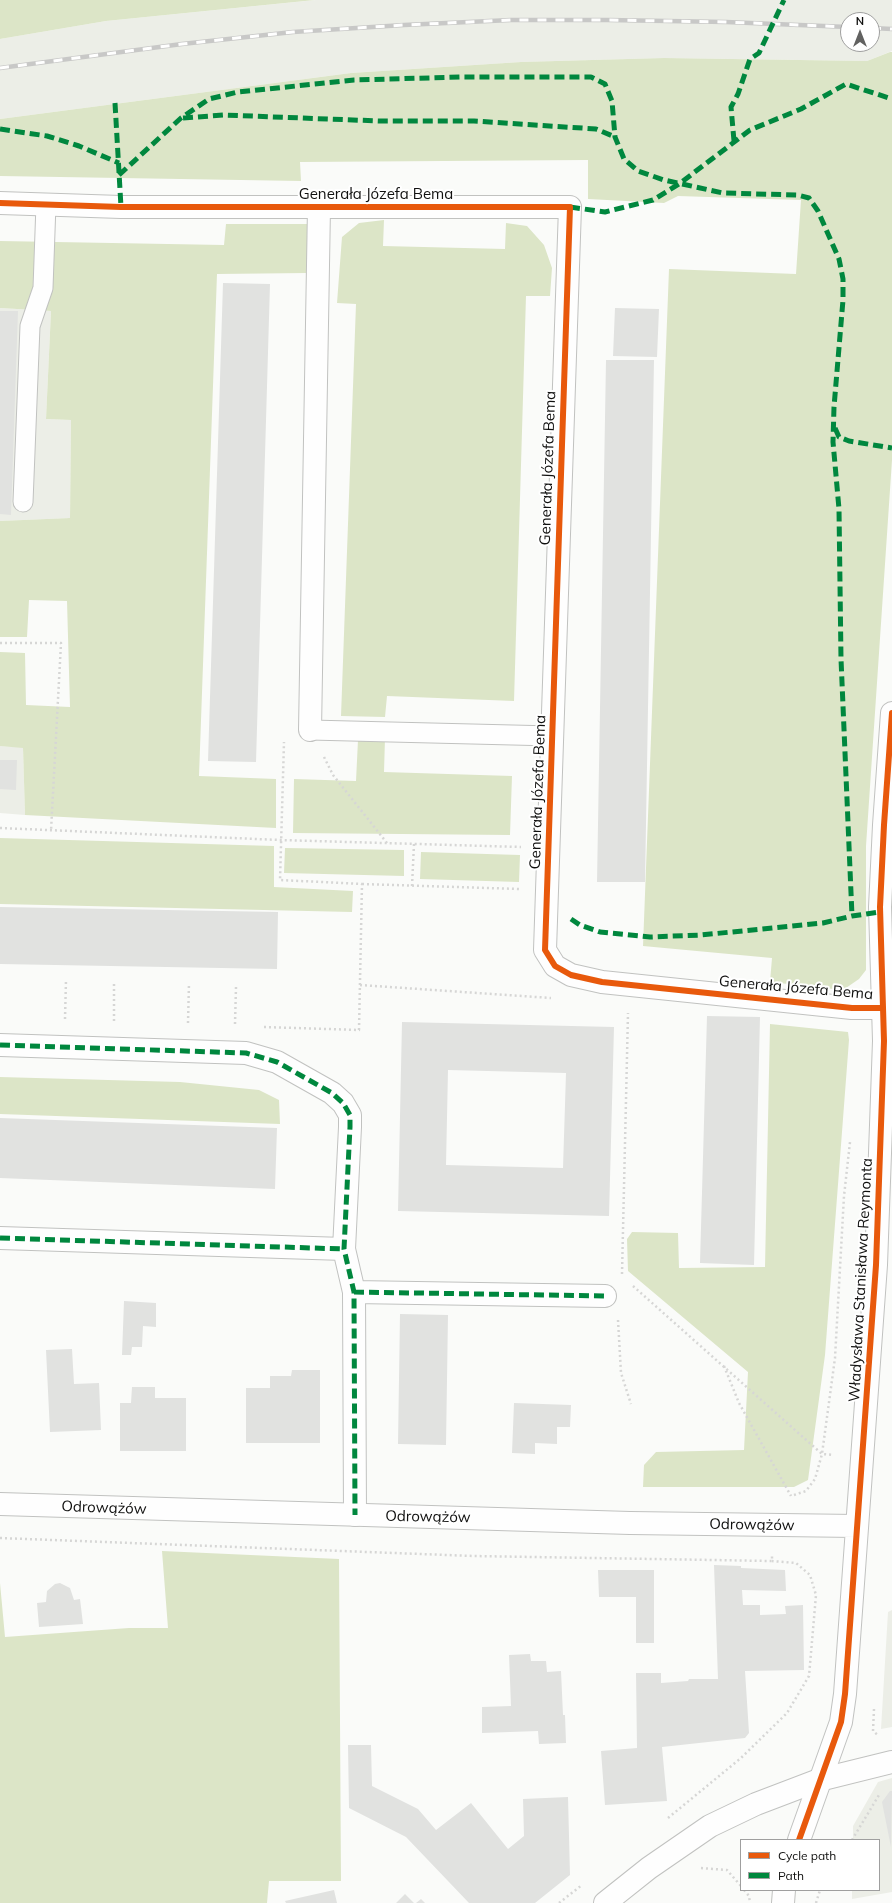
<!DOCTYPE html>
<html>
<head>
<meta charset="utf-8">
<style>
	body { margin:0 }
	#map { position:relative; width:892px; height:1903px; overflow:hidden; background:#fafbf9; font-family:Mulish,sans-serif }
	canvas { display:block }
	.legend { position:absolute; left:740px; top:1839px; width:140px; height:52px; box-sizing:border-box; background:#fff; border:1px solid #9f9f9f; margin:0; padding:5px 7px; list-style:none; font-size:12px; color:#10100f }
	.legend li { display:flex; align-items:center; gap:8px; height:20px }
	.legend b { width:20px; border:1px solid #9f9f9f }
	.north { position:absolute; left:840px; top:12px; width:40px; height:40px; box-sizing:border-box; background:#fff; border:1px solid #9f9f9f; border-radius:50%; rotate:0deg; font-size:11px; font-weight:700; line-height:16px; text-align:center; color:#10100f }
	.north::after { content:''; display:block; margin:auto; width:14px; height:18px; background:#626261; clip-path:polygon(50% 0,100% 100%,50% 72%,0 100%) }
</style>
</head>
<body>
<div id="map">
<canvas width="892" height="1903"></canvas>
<ul class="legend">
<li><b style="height:5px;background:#e8590c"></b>Cycle path</li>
<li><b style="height:5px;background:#00873e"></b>Path</li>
</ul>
<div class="north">N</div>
</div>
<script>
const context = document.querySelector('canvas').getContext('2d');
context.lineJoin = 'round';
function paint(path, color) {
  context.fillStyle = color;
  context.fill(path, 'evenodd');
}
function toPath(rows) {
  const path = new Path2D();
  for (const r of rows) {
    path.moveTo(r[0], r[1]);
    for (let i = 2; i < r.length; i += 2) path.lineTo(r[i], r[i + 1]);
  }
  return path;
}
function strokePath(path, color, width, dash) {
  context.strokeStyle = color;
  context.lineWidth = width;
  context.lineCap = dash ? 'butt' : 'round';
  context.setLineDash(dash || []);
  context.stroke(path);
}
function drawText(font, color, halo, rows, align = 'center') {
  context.font = font + ' Mulish,sans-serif';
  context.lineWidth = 4;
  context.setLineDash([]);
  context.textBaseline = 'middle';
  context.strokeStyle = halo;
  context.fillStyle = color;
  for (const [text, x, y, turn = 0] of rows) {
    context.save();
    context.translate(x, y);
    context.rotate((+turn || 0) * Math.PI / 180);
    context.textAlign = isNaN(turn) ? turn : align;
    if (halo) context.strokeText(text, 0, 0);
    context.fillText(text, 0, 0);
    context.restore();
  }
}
paint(toPath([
	[316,0,892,0,892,51,867,61,664,58,521,62,351,73,0,119,0,39,106,21],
	[848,20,872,20,872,44,848,44],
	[0,308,51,311,46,419,71,420,70,518,0,521],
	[0,746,23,747,25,815,0,813],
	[892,1610,892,1727,881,1729,888,1612],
	[892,1778,892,1892,852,1899,852,1890,879,1890,879,1840,853,1840,853,1826,878,1782]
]), '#eceee7');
paint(toPath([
	[0,0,315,0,106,21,0,39],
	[890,52,892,52,892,460,866,846,866,970,859,979,843,990,770,982,772,958,643,946,669,269,796,274,801,200,678,196,664,203,588,199,588,160,300,162,301,181,0,176,0,119,351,73,521,62,664,58,867,61],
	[384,220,383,246,505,249,506,223,527,226,544,245,552,268,550,296,526,296,514,701,387,696,385,717,341,716,356,304,337,303,342,237,359,223],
	[226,224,310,224,307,273,217,274,199,776,276,779,276,828,25,815,23,748,0,746,0,652,25,653,26,705,70,707,67,601,29,600,27,637,0,637,0,521,70,518,71,420,46,419,51,311,0,308,0,241,224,245],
	[385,738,384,772,512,776,510,835,293,833,294,779,356,781,358,740],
	[0,838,274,846,274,887,353,891,352,912,0,904],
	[285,848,404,850,404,876,284,873],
	[421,852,520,855,519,882,420,879],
	[770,1024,848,1032,849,1040,825,1355,808,1480,794,1487,643,1487,644,1465,656,1452,744,1450,748,1372,628,1271,627,1239,632,1232,678,1233,679,1268,765,1267],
	[0,1077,180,1082,259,1090,279,1100,280,1124,0,1114],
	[162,1551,339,1559,341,1881,269,1881,267,1903,0,1903,0,1583,5,1637,129,1628,168,1628]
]), '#dce5c7');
paint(toPath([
	[223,283,270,284,256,762,208,761],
	[615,308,659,309,657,357,613,356],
	[0,311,18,311,11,515,0,514],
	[606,360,654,360,645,882,597,882],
	[0,760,17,760,16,790,0,789],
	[0,907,278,912,277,969,0,964],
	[707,1016,760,1017,754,1265,700,1263],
	[402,1022,614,1027,609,1216,398,1211],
	[448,1070,566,1073,563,1168,446,1165],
	[0,1118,277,1128,275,1189,0,1178],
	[124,1301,156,1303,156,1327,143,1326,142,1347,132,1347,131,1355,122,1355],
	[400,1314,448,1315,446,1445,398,1444],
	[72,1349,74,1384,99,1383,101,1430,50,1432,46,1350],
	[292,1370,320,1370,320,1443,246,1443,246,1388,270,1388,270,1376,291,1376],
	[132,1387,155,1387,155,1398,186,1398,186,1451,120,1451,120,1403,131,1403],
	[514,1403,571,1405,570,1427,557,1427,557,1444,535,1443,535,1454,512,1453],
	[714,1565,741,1566,741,1568,785,1570,786,1591,742,1590,743,1605,760,1605,760,1615,786,1614,785,1606,803,1605,804,1670,745,1671,749,1733,745,1738,662,1747,667,1801,605,1805,601,1751,637,1748,636,1673,661,1673,661,1683,688,1681,689,1679,718,1679],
	[598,1570,654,1570,654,1643,636,1643,636,1597,599,1597],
	[60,1583,70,1588,74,1600,80,1599,83,1624,39,1627,37,1603,46,1602,47,1591,55,1584],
	[530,1654,531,1661,546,1661,547,1672,561,1671,563,1715,565,1715,566,1743,539,1744,538,1731,482,1733,482,1707,511,1706,509,1655],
	[348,1745,371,1745,372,1786,418,1809,436,1830,471,1803,508,1849,524,1836,523,1799,568,1797,570,1875,535,1903,469,1903,406,1837,349,1808],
	[890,1791,892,1791,891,1847,882,1802],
	[334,1890,337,1903,286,1903,285,1901],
	[405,1894,414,1903,396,1903],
	[421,1899,425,1903,416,1903]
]), '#e1e2e0');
const service = toPath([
	[23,502,30,326,43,288,46,204],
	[310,730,553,736]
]);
const minor = toPath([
	[0,203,121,207,570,207,545,950,555,966,571,975,602,982,852,1008,883,1008],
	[310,730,319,207],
	[0,1045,246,1053,277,1062,332,1093,343,1103,350,1115,350,1127,344,1249,354,1292,355,1515],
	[0,1238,344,1249],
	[354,1292,605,1296],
	[605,1903,649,1868,710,1826,756,1804,819,1780,892,1762]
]);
const tertiary = toPath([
	[0,1504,630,1523,856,1526],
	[799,1840,841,1722,845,1694,876,1265,884,1041,880,907,884,825,892,713],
	[783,1903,784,1890]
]);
strokePath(service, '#c1c2c0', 21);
strokePath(minor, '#c1c2c0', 24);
strokePath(tertiary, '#c1c2c0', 24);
strokePath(toPath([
	[0,643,61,643,51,831],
	[324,757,333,775,387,843],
	[0,828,280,840,521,847],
	[362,884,519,889],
	[412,886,414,844],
	[360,985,551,998],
	[65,1019,66,980],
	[114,1021,114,982],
	[188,1023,189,983],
	[235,1024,236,987],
	[264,1027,359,1030,362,884,280,880,284,742],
	[622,1274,628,1013],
	[633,1286,822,1454,834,1455],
	[618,1320,621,1373,631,1404],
	[724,1366,739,1403,791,1496],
	[794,1495,806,1491,815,1479,822,1454,835,1358,844,1196,850,1142],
	[0,1538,473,1556,772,1561,772,1554],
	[874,1709,873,1731,879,1736],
	[668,1818,741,1758,787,1713,809,1676,816,1595,810,1575,796,1563,772,1561],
	[852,1840,879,1795],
	[701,1868,727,1870,741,1886],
	[744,1890,749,1896,750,1903],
	[559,1903,582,1885],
	[816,1903,820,1890]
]), '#d6d6d5', 2.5, [2, 3]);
strokePath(service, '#fefefe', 19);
strokePath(minor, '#fefefe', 22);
strokePath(tertiary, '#fefefe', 22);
const rail = toPath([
	[872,28,892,29],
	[0,68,182,44,293,32,404,25,511,20,608,20,726,22,848,27]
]);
strokePath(rail, '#c8c8c7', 4.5);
strokePath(rail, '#fff', 3, [9]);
strokePath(toPath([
	[115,103,121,207],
	[183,118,224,115,379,121,474,121,596,129,615,137],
	[0,129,47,136,79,146,119,163],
	[734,141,731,107,738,94,750,59,759,53,784,0],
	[119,175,181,118,209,99,238,92,354,80,462,77,591,77,605,84,612,101,615,137,624,159,638,171,664,180,723,193,798,195,809,198,818,211,839,259,843,279,843,300,834,407,833,442,839,509,841,659,852,916],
	[570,207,605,212,653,200,679,184,750,130,801,109,846,84,892,99],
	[835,428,839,437,849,441,892,448],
	[571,919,580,925,600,932,650,937,701,935,823,923,852,916,880,912],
	[0,1045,246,1053,277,1062,332,1093,343,1103,350,1115,350,1127,344,1249,354,1292,355,1515],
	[0,1238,344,1249],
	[354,1292,605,1296]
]), '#00873e', 5, [10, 5]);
strokePath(toPath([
	[0,203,121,207,570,207,545,950,555,966,571,975,602,982,852,1008,883,1008],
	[799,1840,841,1722,845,1694,876,1265,884,1041,880,907,884,825,892,713]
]), '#e8590c', 6);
drawText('15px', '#10100f', '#fff', [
	["Generała Józefa Bema",376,194],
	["Generała Józefa Bema",548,468,-88],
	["Generała Józefa Bema",538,792,-88],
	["Generała Józefa Bema",796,988,5],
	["Władysława Stanisława Reymonta",861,1280,-87],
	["Odrowążów",104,1508,2],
	["Odrowążów",428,1517,1],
	["Odrowążów",752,1525,1]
]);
</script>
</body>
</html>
